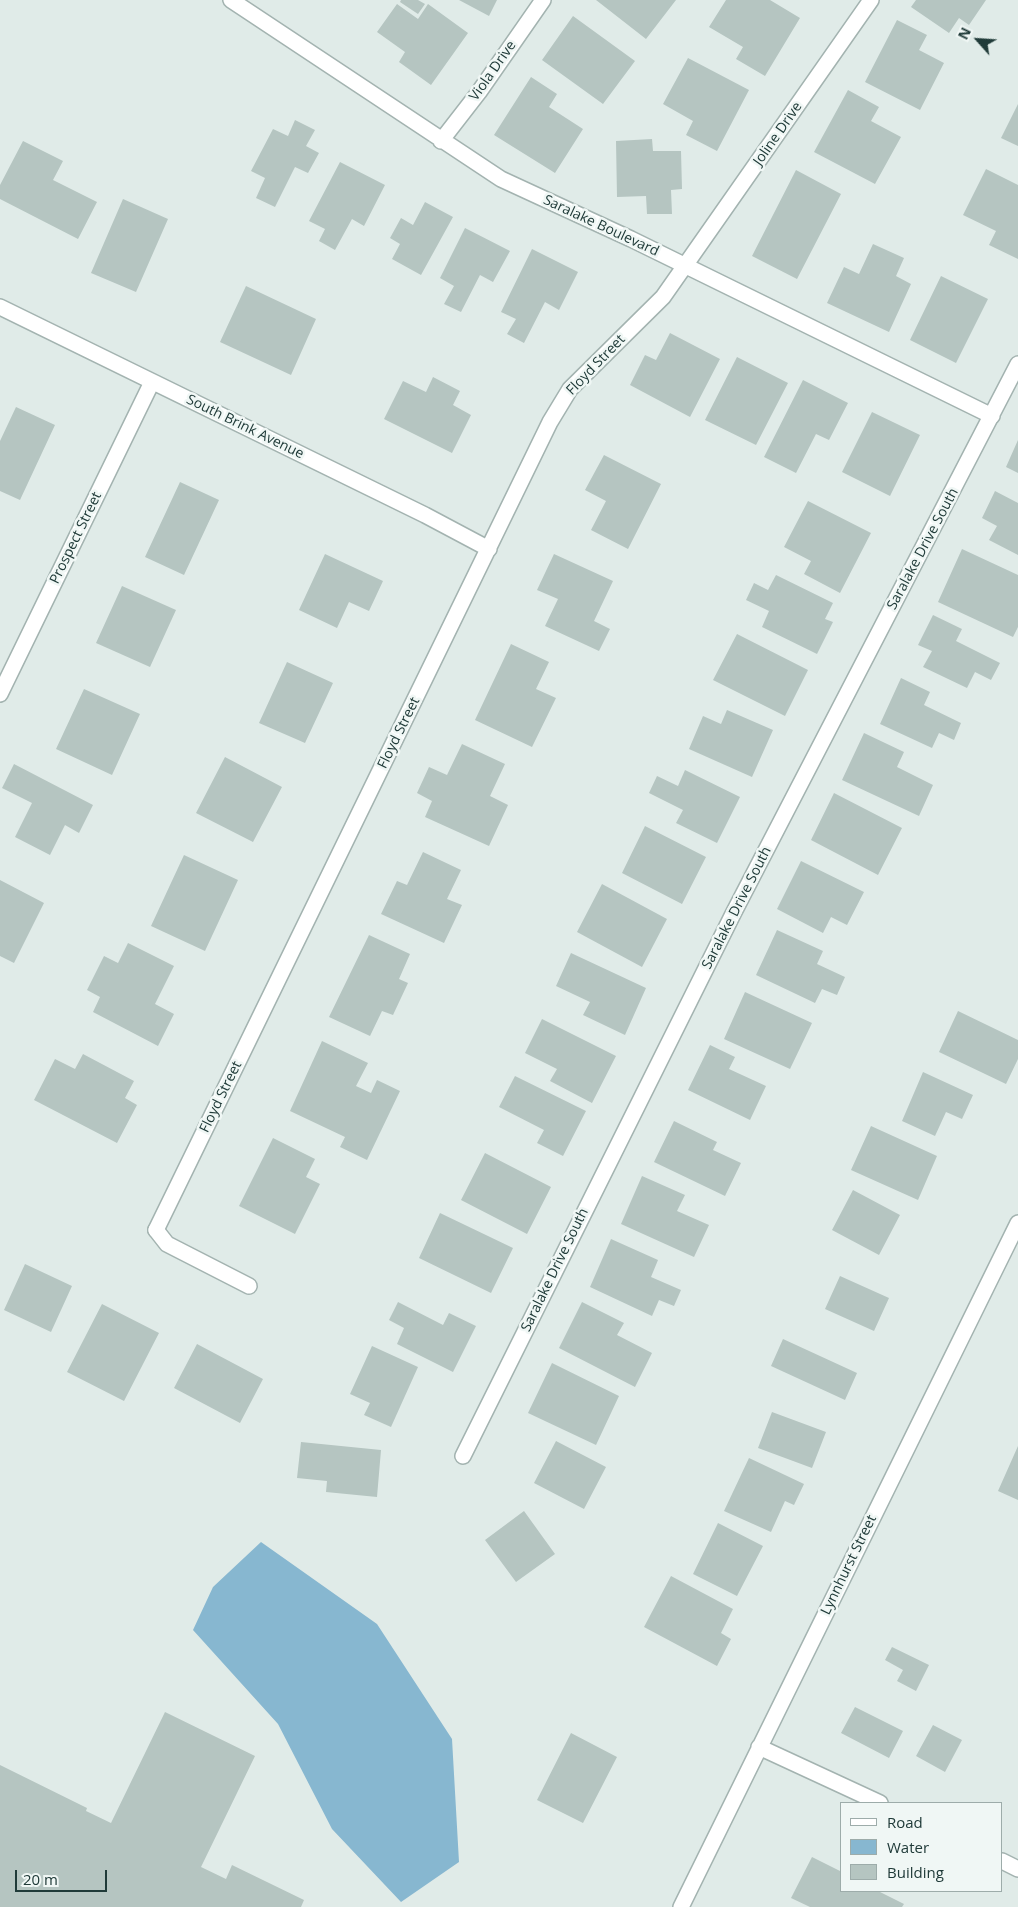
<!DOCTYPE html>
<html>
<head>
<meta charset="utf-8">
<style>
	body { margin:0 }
	#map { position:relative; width:1018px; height:1907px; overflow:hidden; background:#e0ebe8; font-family:"Open Sans",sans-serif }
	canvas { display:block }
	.legend { position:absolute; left:840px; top:1802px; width:162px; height:90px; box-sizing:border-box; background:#f0f7f5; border:1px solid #9dacaa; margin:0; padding:6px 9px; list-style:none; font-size:15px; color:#203b39 }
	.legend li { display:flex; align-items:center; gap:10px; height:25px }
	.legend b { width:25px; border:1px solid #9dacaa }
	.north { position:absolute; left:953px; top:15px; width:50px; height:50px; -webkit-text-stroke:4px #f0f7f5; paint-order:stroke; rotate:296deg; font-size:14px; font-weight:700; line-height:20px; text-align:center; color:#203b39 }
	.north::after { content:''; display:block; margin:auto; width:18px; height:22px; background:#203b39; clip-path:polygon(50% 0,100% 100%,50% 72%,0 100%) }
	.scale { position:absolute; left:15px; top:1870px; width:92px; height:22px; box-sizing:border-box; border:2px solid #203b39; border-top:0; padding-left:6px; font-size:15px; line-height:18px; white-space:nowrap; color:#203b39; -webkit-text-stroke:4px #f0f7f5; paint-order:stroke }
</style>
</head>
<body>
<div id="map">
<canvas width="1018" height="1907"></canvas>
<ul class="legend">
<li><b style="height:6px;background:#fff"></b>Road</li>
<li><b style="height:14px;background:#87b7d0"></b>Water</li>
<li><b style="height:14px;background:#b5c5c1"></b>Building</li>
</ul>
<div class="north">N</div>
<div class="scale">20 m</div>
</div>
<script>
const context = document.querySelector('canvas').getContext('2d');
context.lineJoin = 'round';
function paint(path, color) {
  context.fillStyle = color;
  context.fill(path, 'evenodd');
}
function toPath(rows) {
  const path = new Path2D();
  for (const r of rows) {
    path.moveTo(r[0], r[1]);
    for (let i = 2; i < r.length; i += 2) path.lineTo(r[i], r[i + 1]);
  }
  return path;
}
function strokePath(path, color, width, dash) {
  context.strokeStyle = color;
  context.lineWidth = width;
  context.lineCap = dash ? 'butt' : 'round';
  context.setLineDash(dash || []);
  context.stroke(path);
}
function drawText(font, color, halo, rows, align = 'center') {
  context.font = font + ' "Open Sans",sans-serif';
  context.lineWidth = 5;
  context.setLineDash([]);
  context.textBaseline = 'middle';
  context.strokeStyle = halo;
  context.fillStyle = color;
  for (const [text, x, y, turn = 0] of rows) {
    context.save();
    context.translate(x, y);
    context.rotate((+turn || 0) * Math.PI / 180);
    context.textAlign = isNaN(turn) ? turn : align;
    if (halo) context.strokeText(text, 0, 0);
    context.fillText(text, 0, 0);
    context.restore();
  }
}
paint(toPath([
	[261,1542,377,1624,452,1739,459,1862,401,1902,332,1829,278,1724,193,1630,213,1587]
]), '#87b7d0');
paint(toPath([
	[401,0,418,0,425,4,418,14,400,2],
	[459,0,497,0,489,16],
	[596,0,676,0,646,39],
	[726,0,770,0,800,18,765,76,736,59,743,47,709,27],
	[916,0,986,0,969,25,959,18,949,33,911,7],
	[397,4,418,19,428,4,468,33,431,85,399,62,405,52,377,32],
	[573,16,635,61,603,104,542,60],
	[897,20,927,35,919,50,944,63,920,110,865,82],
	[688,58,749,90,717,151,686,135,693,121,663,104],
	[531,77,557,94,549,107,583,129,555,173,494,135],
	[848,90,879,107,871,121,901,137,875,184,814,152],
	[1018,104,1018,146,1001,138],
	[295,120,315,130,306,146,319,153,308,173,295,167,275,207,256,198,265,178,251,171,273,129,288,136],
	[652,139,653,151,681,151,682,189,671,190,672,214,647,214,646,196,617,197,616,141],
	[23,141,63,161,53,180,97,202,78,239,0,199,0,185],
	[340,162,385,185,364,226,352,219,335,250,319,241,325,229,309,221],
	[986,169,1018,185,1018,259,989,245,996,231,963,215],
	[796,170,841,194,797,279,752,256],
	[123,199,168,219,136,292,91,273],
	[425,202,453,217,421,275,392,259,400,244,390,238,401,218,413,225],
	[465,228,510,251,493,282,480,275,461,312,444,304,454,286,440,278],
	[873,244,904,258,896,276,911,284,889,332,827,303,844,267,859,274],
	[532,249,578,272,559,310,545,302,524,343,507,334,516,319,501,312],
	[941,276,988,299,956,363,910,340],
	[246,286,316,319,291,375,220,342],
	[670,333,720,359,690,417,630,385,645,355,656,360],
	[737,357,788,383,756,445,705,420],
	[433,377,460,391,453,405,471,415,452,453,384,419,403,381,426,392],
	[803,380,848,403,829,440,816,434,796,473,764,457],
	[16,407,55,425,20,500,0,491,0,441],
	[872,412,920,435,890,496,842,472],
	[1018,440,1018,473,1006,467],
	[604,455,661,484,628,549,591,530,606,501,585,490],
	[180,482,219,500,184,575,145,557],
	[995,491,1018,503,1018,555,989,540,997,526,982,518],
	[808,501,871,533,840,593,804,574,811,561,784,547],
	[962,549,1018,575,1018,627,1013,637,938,602],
	[325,554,383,581,369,611,349,602,337,628,299,610],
	[554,554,613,581,594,621,610,629,599,651,545,626,558,599,537,590],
	[776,575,833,603,825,619,833,622,817,654,762,627,769,611,746,600,754,583,768,590],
	[122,586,176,610,150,667,96,643],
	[933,615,962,629,956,641,1000,663,991,680,975,672,967,688,923,667,932,651,918,645],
	[737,634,808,670,785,716,713,680],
	[511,644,549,662,536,689,556,698,532,747,475,720],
	[287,662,333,683,305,743,259,723],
	[901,678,930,692,924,705,961,723,954,740,939,733,932,748,880,724],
	[84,689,140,714,112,775,56,749],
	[727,710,773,730,752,777,689,749,703,716,721,724],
	[864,733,904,752,897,767,933,785,919,816,842,780],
	[462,744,505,764,490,796,508,805,489,846,425,817,432,801,417,793,429,767,447,775],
	[225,757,282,787,253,842,196,813],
	[14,764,93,805,79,833,65,825,50,855,15,837,32,803,2,788],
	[685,770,740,797,717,843,676,823,683,810,649,793,657,776,678,786],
	[834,793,902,828,878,875,811,840],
	[645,826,706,857,682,904,622,873],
	[423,852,461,870,447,899,462,905,444,943,381,914,397,881,407,885],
	[184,855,238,880,205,951,151,926],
	[801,861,864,892,847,925,831,917,823,933,777,909],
	[0,880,44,903,14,963,0,956],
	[602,884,667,919,642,967,577,932],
	[777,930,823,951,817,964,845,977,837,995,822,989,815,1003,756,975],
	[369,935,410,954,399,979,408,983,393,1015,382,1011,370,1036,329,1017],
	[128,943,174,966,155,1004,174,1014,158,1046,93,1012,100,997,87,990,104,956,118,963],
	[571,953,646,988,625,1035,583,1015,590,1002,556,986],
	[745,992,812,1023,790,1069,724,1039],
	[958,1011,1018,1040,1018,1059,1006,1084,939,1052],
	[542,1019,616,1056,592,1103,550,1081,557,1069,525,1053],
	[322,1041,368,1063,356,1086,371,1093,377,1080,400,1091,367,1160,340,1147,345,1137,290,1111],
	[710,1045,735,1057,729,1069,766,1086,750,1120,688,1090],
	[83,1054,134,1081,125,1098,137,1105,117,1143,34,1100,55,1059,75,1069],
	[923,1072,973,1095,962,1119,946,1112,935,1136,902,1121],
	[515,1076,586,1111,563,1156,537,1143,544,1130,499,1107],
	[674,1121,717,1142,713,1150,741,1163,725,1196,654,1162],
	[871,1126,937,1156,918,1200,851,1170],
	[273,1138,315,1159,306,1177,320,1184,295,1234,239,1206],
	[485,1153,551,1187,527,1234,461,1200],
	[642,1176,685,1195,677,1211,709,1225,694,1257,621,1224],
	[853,1190,900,1215,879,1255,832,1230],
	[440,1213,513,1248,491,1293,419,1258],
	[611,1239,658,1260,651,1277,681,1290,674,1306,659,1300,652,1316,590,1287],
	[25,1264,72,1286,51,1332,4,1310],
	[840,1276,889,1298,874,1331,825,1309],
	[398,1302,443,1325,449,1313,476,1326,453,1372,397,1344,404,1328,389,1320],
	[582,1302,624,1323,617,1335,652,1353,635,1387,559,1348],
	[102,1304,159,1333,124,1401,67,1372],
	[783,1339,857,1373,845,1400,771,1366],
	[197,1344,263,1379,240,1423,174,1388],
	[372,1346,418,1367,391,1427,364,1415,370,1403,350,1394],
	[552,1363,619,1396,596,1445,528,1413],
	[772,1412,826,1432,812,1468,758,1448],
	[556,1441,606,1467,584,1509,534,1483],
	[301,1442,381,1450,377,1497,326,1492,327,1481,297,1478],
	[1018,1446,1018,1500,998,1491],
	[749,1458,804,1484,794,1505,785,1501,771,1532,724,1511],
	[524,1511,555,1554,516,1582,485,1540],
	[718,1523,763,1546,737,1596,693,1574],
	[671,1576,733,1609,721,1633,731,1639,717,1666,644,1627],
	[892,1647,929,1665,916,1691,897,1681,903,1670,885,1660],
	[855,1707,903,1731,889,1758,841,1733],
	[165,1712,255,1756,201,1867,226,1879,232,1865,304,1900,301,1907,0,1907,0,1765,87,1808,86,1811,111,1823],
	[933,1725,962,1740,945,1772,916,1756],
	[571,1733,617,1757,583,1823,537,1800],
	[812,1857,842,1872,842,1891,878,1891,904,1904,902,1907,810,1907,791,1898]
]), '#b5c5c1');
const lane = toPath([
	[156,1230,167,1244,249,1286]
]);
const street = toPath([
	[231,0,501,179,631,239,992,416],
	[441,141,479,92,543,0],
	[0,307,425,515,489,549],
	[0,694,152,382],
	[156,1230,550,422,570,389,663,297,871,0],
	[463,1456,734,912,1018,364],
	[759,1747,880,1803],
	[1002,1861,1018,1869],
	[681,1907,1018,1223]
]);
strokePath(lane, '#a3b3b0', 18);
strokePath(street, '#a3b3b0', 18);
strokePath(lane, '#fff', 15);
strokePath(street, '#fff', 15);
drawText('14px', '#203b39', '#f0f7f5', [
	["Viola Drive",493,71,-55],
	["Joline Drive",778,134,-55],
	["Saralake Boulevard",601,226,25],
	["Floyd Street",596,365,-46],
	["South Brink Avenue",245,427,26],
	["Prospect Street",76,538,-64],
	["Saralake Drive South",923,549,-62],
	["Floyd Street",399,733,-64],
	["Saralake Drive South",737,908,-63],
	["Floyd Street",221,1097,-64],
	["Saralake Drive South",555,1270,-64],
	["Lynnhurst Street",849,1565,-64]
]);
</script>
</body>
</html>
